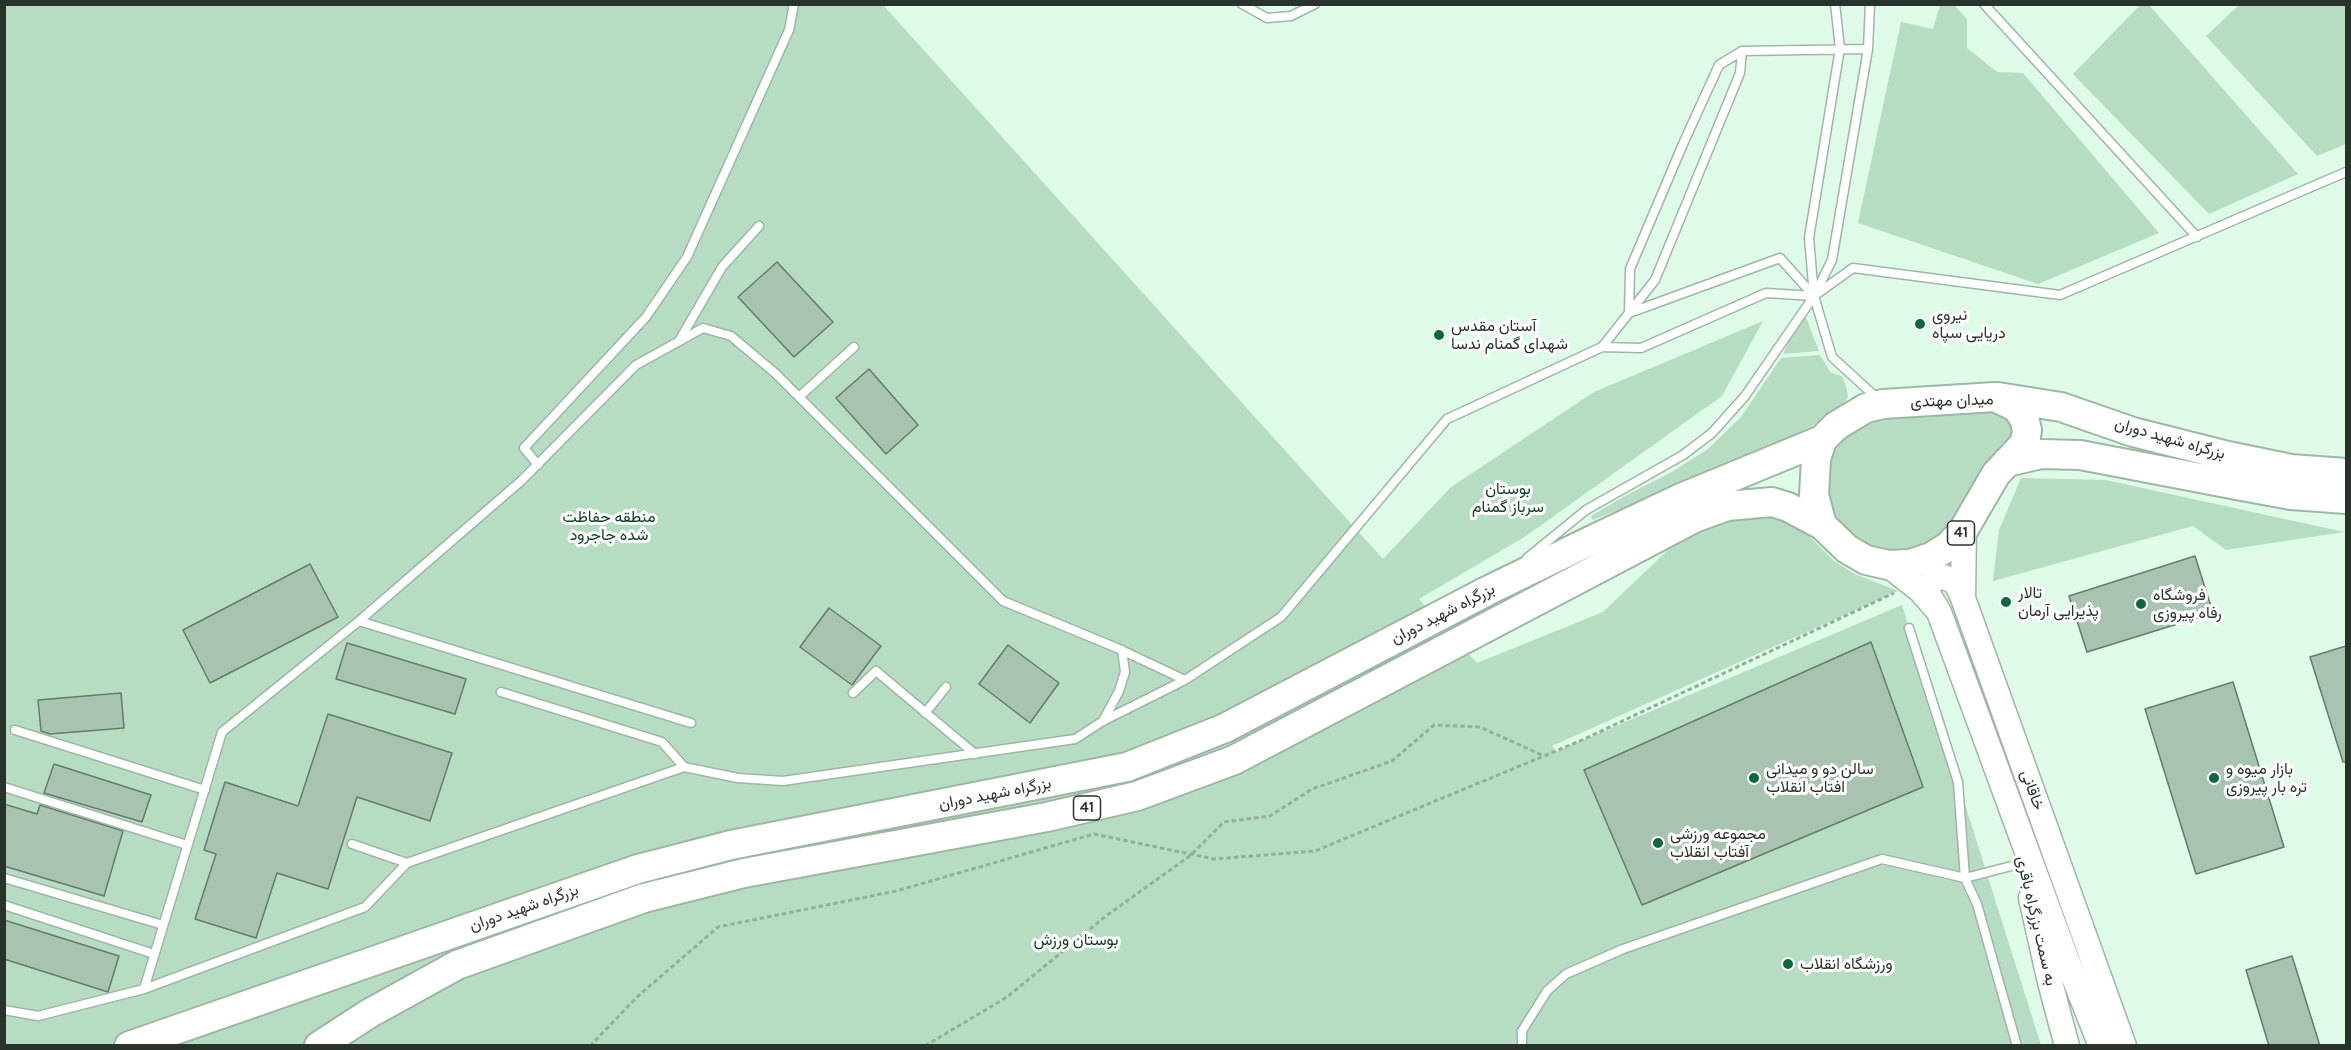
<!DOCTYPE html>
<html>
<head>
<meta charset="utf-8">
<style>
	body { margin:0 }
	#map { position:relative; width:2351px; height:1050px; overflow:hidden; background:#ddfbe6; font-family:Karla,sans-serif }
	canvas { display:block }
	.frame { position:absolute; inset:0; border:6px solid #28332b; pointer-events:none }
</style>
</head>
<body>
<div id="map">
<canvas width="2351" height="1050"></canvas>
<div class="frame"></div>
</div>
<script>
const context = document.querySelector('canvas').getContext('2d');
context.lineJoin = 'round';
function paint(path, color) {
  context.fillStyle = color;
  context.fill(path, 'evenodd');
}
function toPath(rows) {
  const path = new Path2D();
  for (const r of rows) {
    path.moveTo(r[0], r[1]);
    for (let i = 2; i < r.length; i += 2) path.lineTo(r[i], r[i + 1]);
  }
  return path;
}
function strokePath(path, color, width, dash) {
  context.strokeStyle = color;
  context.lineWidth = width;
  context.lineCap = dash ? 'butt' : 'round';
  context.setLineDash(dash || []);
  context.stroke(path);
}
function drawText(font, color, halo, rows, align = 'center') {
  context.font = font + ' Karla,Vazirmatn,sans-serif';
  context.lineWidth = 6;
  context.setLineDash([]);
  context.textBaseline = 'middle';
  context.strokeStyle = halo;
  context.fillStyle = color;
  for (const [text, x, y, turn = 0] of rows) {
    context.save();
    context.translate(x, y);
    context.rotate((+turn || 0) * Math.PI / 180);
    context.textAlign = isNaN(turn) ? turn : align;
    if (halo) context.strokeText(text, 0, 0);
    context.fillText(text, 0, 0);
    context.restore();
  }
}
paint(toPath([
	[5,4,883,5,1383,559,1451,487,1594,392,1763,321,1722,396,1526,536,1419,599,1477,663,1603,612,1673,545,1686,536,1744,515,1782,517,1799,526,1834,561,1855,574,1898,591,1552,746,1557,751,1902,605,2041,1045,5,1046],
	[1953,4,1967,19,1967,48,1997,72,2023,73,2159,233,2038,284,1858,223,1901,22,1933,29,1940,5],
	[2141,4,2149,5,2298,174,2209,214,2073,74],
	[2240,4,2346,5,2346,144,2317,156,2206,36],
	[1804,312,1819,351,1783,354,1794,330],
	[1820,355,1831,373,1842,376,1846,386,1848,397,1840,408,1788,442,1593,520,1591,516,1623,497,1670,473,1708,449,1741,417,1781,358],
	[1999,410,2019,429,1945,535,1908,553,1876,550,1851,535,1836,517,1828,493,1829,469,1833,455,1841,439,1865,419],
	[2021,478,2106,480,2344,532,2226,550,2193,526,1993,581,1999,530]
]), '#b6dcc2');
const building = toPath([
	[777,262,833,322,794,357,738,297,777,262],
	[869,369,918,425,886,454,836,398,869,369],
	[2195,556,2213,613,2087,652,2069,596,2195,556],
	[310,564,338,617,210,683,183,630,310,564],
	[829,608,881,646,852,685,800,647,829,608],
	[1871,642,1923,787,1642,905,1584,770,1871,642],
	[347,643,466,679,455,714,336,679,347,643],
	[1008,645,1059,683,1030,723,979,684,1008,645],
	[2346,646,2346,762,2343,762,2310,657,2346,646],
	[2233,682,2284,847,2196,874,2145,709,2233,682],
	[121,693,124,728,50,734,41,731,38,700,121,693],
	[328,714,452,753,430,821,357,797,328,889,277,873,256,938,195,919,216,854,204,850,225,782,298,806,328,714],
	[54,764,151,795,142,822,44,793,54,764],
	[4,804,37,814,40,805,123,831,104,896,4,866,4,804],
	[4,920,119,956,108,992,4,959,4,920],
	[2292,956,2320,1046,2269,1046,2246,970,2292,956]
]);
paint(building, '#a8c4b0');
strokePath(building, '#637d6b', 1.5);
const service = toPath([
	[1242,4,1267,18,1291,16,1315,4],
	[1835,4,1840,48,1809,238,1814,296,1832,357,1878,399],
	[1984,4,2197,237],
	[1742,51,1740,73,1655,280,1629,313,1630,269,1683,144,1719,65,1742,51],
	[1742,51,1868,49],
	[1814,296,1780,258,1629,313,1602,347,1641,348,1766,293,1814,296,1853,268,2060,295,2346,172],
	[679,341,722,267,759,226],
	[799,397,854,347],
	[538,465,524,448,646,317,687,257,789,30,794,4],
	[1527,558,1586,510,1683,455,1712,433,1745,396,1814,296,1832,260,1868,49,1870,4],
	[359,621,691,723],
	[1909,628,1958,782,1965,878,1977,904,2017,1046],
	[501,692,662,742,684,767],
	[853,693,876,671,975,754],
	[925,713,946,687],
	[1103,721,1119,691,1125,672,1122,650],
	[15,730,205,790],
	[4,787,187,845],
	[352,844,407,863],
	[4,878,163,925],
	[4,905,154,954],
	[144,989,222,732,359,621,521,481,636,365,703,328,731,336,775,373,1003,601,1117,648,1185,680,1281,617,1447,419,1602,347],
	[4,1010,38,1016,144,989,365,907,407,863,684,767,738,778,783,781,1075,739,1103,721,1185,680],
	[1522,1046,1522,1031,1547,991,1566,974,1623,949,1882,859,1965,878,2023,863]
]);
const secondary = toPath([
	[1964,529,1963,598,2124,1046],
	[1888,565,1920,590,1939,612,2065,955,2101,1046],
	[1938,610,1929,596,1928,588,1933,579,1943,577,1955,581,1963,598],
	[2031,898,2050,982,2067,1046]
]);
const trunk = toPath([
	[1995,397,2016,407,2024,418,2027,430,2025,443,1996,474,1964,529,1949,546,1931,557,1910,564,1888,565,1866,560,1847,549,1822,525,1814,495,1816,459,1822,440,1836,426,1866,408,1883,404,1995,397],
	[1998,397,2061,407,2133,432,2228,456,2291,469,2346,473],
	[2007,462,2041,454,2080,455,2242,486,2291,495,2346,499],
	[129,1046,638,869,731,845,1127,767,1225,728,1487,591,1590,541,1681,498,1822,440],
	[319,1046,370,1013,457,965,644,898,744,873,1047,817,1137,796,1234,760,1694,518,1727,506,1772,502,1788,507,1822,525]
]);
strokePath(service, '#9cb8a5', 11);
strokePath(secondary, '#9cb8a5', 27);
strokePath(trunk, '#9cb8a5', 32);
strokePath(toPath([
	[590,1046,637,997,718,927,896,891,1094,834,1214,859,1315,851,1580,741,1894,593],
	[925,1046,1007,997,1106,916,1191,855,1224,822,1270,816,1312,789,1392,761,1434,725,1480,727,1544,756]
]), '#96ad9d', 3, [4.5, 3]);
strokePath(service, '#fff', 8);
strokePath(secondary, '#fff', 24);
strokePath(trunk, '#fff', 28);
for (const [x, y, r, color] of [
	[1920,324,6,"#0d693c"],
	[1439,335,6,"#0d693c"],
	[2006,602,6,"#0d693c"],
	[2141,604,6,"#0d693c"],
	[1754,778,6,"#0d693c"],
	[2214,778,6,"#0d693c"],
	[1658,843,6,"#0d693c"],
	[1788,964,6,"#0d693c"]
]) {
  const dot = new Path2D();
  dot.arc(x, y, r, 0, 2 * Math.PI);
  context.fillStyle = color;
  context.fill(dot);
  strokePath(dot, '#fff', 2);
}
for (const [x, y, w] of [
	[1961,533,27],
	[1087,808,27]
]) {
  const box = new Path2D();
  box.roundRect(x - w / 2, y - 12, w, 24, 4.5);
  context.fillStyle = '#fff';
  context.fill(box);
  strokePath(box, '#28332b', 1.5);
}
drawText('bold 15px', '#28332b', null, [
	["41",1961,533],
	["41",1087,808]
]);
drawText('16px', '#28332b', '#fff', [
	["نیروی",1932,315],
	["دریایی سپاه",1932,333],
	["آستان مقدس",1451,326],
	["شهدای گمنام ندسا",1451,344],
	["تالار",2018,593],
	["پذیرایی آرمان",2018,611],
	["فروشگاه",2153,595],
	["رفاه پیروزی",2153,613],
	["سالن دو و میدانی",1766,769],
	["افتاب انقلاب",1766,787],
	["بازار میوه و",2226,769],
	["تره بار پیروزی",2226,787],
	["مجموعه ورزشی",1670,834],
	["آفتاب انقلاب",1670,852],
	["ورزشگاه انقلاب",1800,964]
], 'left');
drawText('16px', '#28332b', '#fff', [
	["میدان مهتدی",1952,401,-2],
	["بزرگراه شهید دوران",2170,439,16],
	["بزرگراه شهید دوران",1443,614,-27],
	["خاقانی",2032,790,70],
	["بزرگراه شهید دوران",995,794,-11],
	["بزرگراه شهید دوران",524,908,-19],
	["به سمت بزرگراه باقری",2036,921,77]
]);
drawText('16px', '#104026', '#fff', [
	["بوستان",1508,489],
	["سرباز گمنام",1508,507],
	["منطقه حفاظت",609,517],
	["شده جاجرود",609,535],
	["بوستان ورزش",1076,940]
]);
</script>
</body>
</html>
